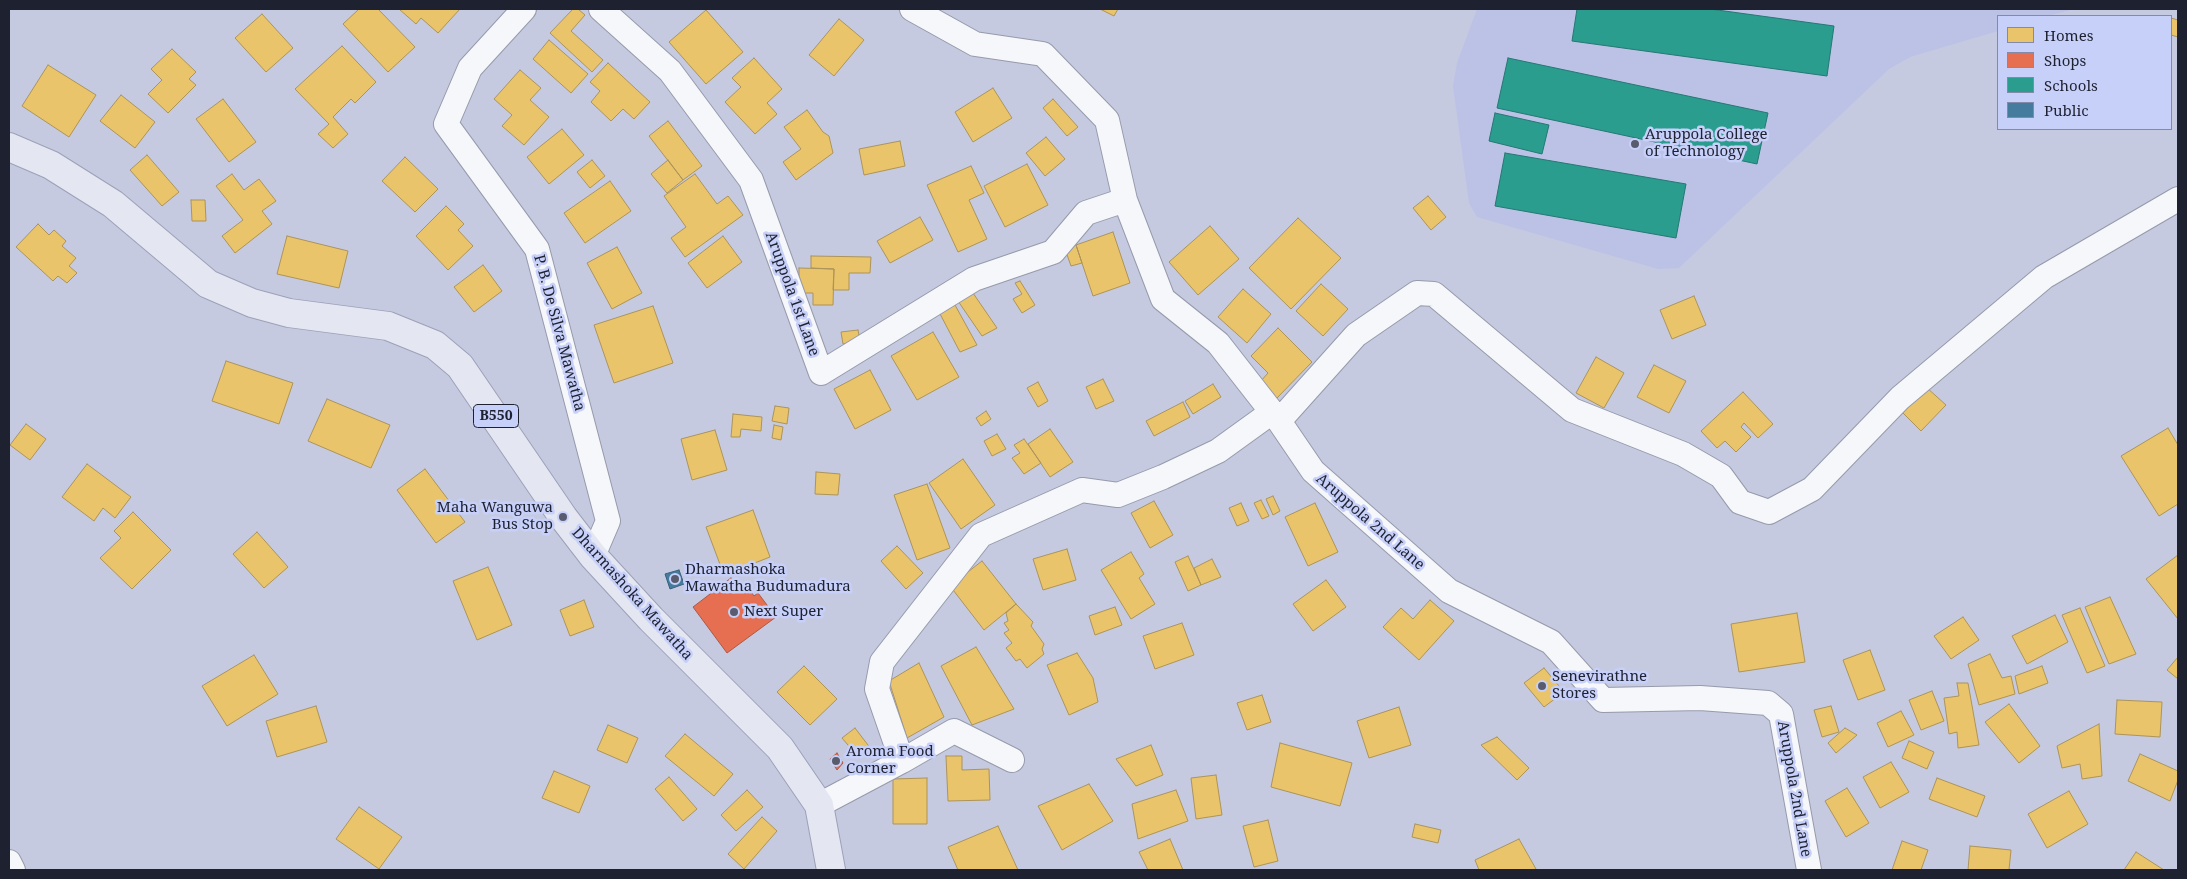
<!DOCTYPE html>
<html>
<head>
<meta charset="utf-8">
<style>
	body { margin:0 }
	#map { position:relative; width:2187px; height:879px; overflow:hidden; background:#c5cae0; font-family:"Noto Serif",serif }
	canvas { display:block }
	.frame { position:absolute; inset:0; border:10px solid #1e2130; pointer-events:none }
	.legend { position:absolute; left:1997px; top:15px; width:175px; height:115px; box-sizing:border-box; background:#c7d0f9; border:1px solid #838aa9; margin:0; padding:6px 9px; list-style:none; font-size:15px; color:#1e2130 }
	.legend li { display:flex; align-items:center; gap:10px; height:25px }
	.legend b { width:25px; border:1px solid #838aa9 }
</style>
</head>
<body>
<div id="map">
<canvas width="2187" height="879"></canvas>
<div class="frame"></div>
<ul class="legend">
<li><b style="height:14px;background:#e9c46a"></b>Homes</li>
<li><b style="height:14px;background:#e76f51"></b>Shops</li>
<li><b style="height:14px;background:#2a9d8f"></b>Schools</li>
<li><b style="height:14px;background:#457b9d"></b>Public</li>
</ul>
</div>
<script>
const context = document.querySelector('canvas').getContext('2d');
context.lineJoin = 'round';
function paint(path, color) {
  context.fillStyle = color;
  context.fill(path, 'evenodd');
}
function toPath(rows) {
  const path = new Path2D();
  for (const r of rows) {
    path.moveTo(r[0], r[1]);
    for (let i = 2; i < r.length; i += 2) path.lineTo(r[i], r[i + 1]);
  }
  return path;
}
function strokePath(path, color, width, dash) {
  context.strokeStyle = color;
  context.lineWidth = width;
  context.lineCap = dash ? 'butt' : 'round';
  context.setLineDash(dash || []);
  context.stroke(path);
}
function drawText(font, color, halo, rows, align = 'center') {
  context.font = font + ' "Noto Serif",serif';
  context.lineWidth = 5;
  context.setLineDash([]);
  context.textBaseline = 'middle';
  context.strokeStyle = halo;
  context.fillStyle = color;
  for (const [text, x, y, turn = 0] of rows) {
    context.save();
    context.translate(x, y);
    context.rotate((+turn || 0) * Math.PI / 180);
    context.textAlign = isNaN(turn) ? turn : align;
    if (halo) context.strokeText(text, 0, 0);
    context.fillText(text, 0, 0);
    context.restore();
  }
}
paint(toPath([
	[1477,9,2074,9,2048,16,1998,16,1998,31,1910,57,1889,69,1679,268,1658,269,1477,217,1469,203,1453,86,1457,63]
]), '#bbc2e6');
const homes = toPath([
	[359,9,378,9,415,47,388,72,343,24,359,9],
	[399,9,460,9,438,33,421,18,416,24,399,9],
	[573,9,578,9,585,15,571,31,603,60,592,72,550,33,573,9],
	[1100,9,1118,9,1114,16,1100,9],
	[706,10,743,52,706,84,669,42,706,10],
	[262,14,293,48,266,72,235,38,262,14],
	[2171,18,2178,20,2178,37,2171,35,2171,18],
	[839,19,864,40,834,76,809,55,839,19],
	[549,40,588,74,571,93,533,59,549,40],
	[342,46,376,82,355,103,351,99,333,117,348,134,333,148,318,134,329,124,295,89,342,46],
	[172,49,196,72,189,79,196,85,168,113,148,94,162,80,151,69,172,49],
	[754,58,782,89,767,103,777,114,755,134,725,102,741,87,732,78,754,58],
	[608,63,650,102,634,119,623,109,611,121,591,102,600,91,590,82,608,63],
	[48,65,96,95,69,137,22,106,48,65],
	[520,70,541,88,530,100,549,117,524,145,502,126,512,115,494,99,520,70],
	[993,88,1012,118,973,142,955,112,993,88],
	[121,95,155,122,135,148,100,121,121,95],
	[223,99,256,142,229,162,196,119,223,99],
	[1053,99,1078,127,1067,136,1043,108,1053,99],
	[807,110,823,132,829,136,833,153,796,180,783,162,801,149,784,127,807,110],
	[668,121,702,166,683,180,649,136,668,121],
	[562,129,584,155,549,184,527,157,562,129],
	[1046,137,1065,159,1045,176,1026,153,1046,137],
	[900,141,905,166,864,175,859,149,900,141],
	[147,155,179,192,162,206,130,170,147,155],
	[405,157,438,189,415,212,382,181,405,157],
	[592,160,605,176,590,188,577,172,592,160],
	[668,160,683,180,667,193,651,174,668,160],
	[1027,164,1048,205,1005,227,984,186,1027,164],
	[971,166,984,193,969,200,987,239,958,252,927,185,971,166],
	[232,174,244,190,259,179,276,201,262,211,272,224,235,253,222,236,243,220,216,186,232,174],
	[695,174,717,204,728,196,743,215,685,257,671,238,686,227,664,196,695,174],
	[610,181,631,211,585,243,564,213,610,181],
	[1428,196,1446,217,1431,230,1413,208,1428,196],
	[191,200,205,200,206,221,192,221,191,200],
	[446,206,464,224,458,230,473,246,448,270,416,236,446,206],
	[920,217,933,240,890,263,877,241,920,217],
	[1298,218,1341,258,1291,309,1249,268,1298,218],
	[38,224,49,235,54,230,66,241,62,246,76,258,69,266,77,273,67,283,58,276,53,281,16,247,38,224],
	[1210,226,1239,259,1198,295,1169,262,1210,226],
	[1113,232,1130,283,1093,296,1076,245,1113,232],
	[287,236,348,251,339,288,277,274,287,236],
	[723,236,742,262,707,288,688,263,723,236],
	[1076,245,1082,263,1071,266,1065,249,1076,245],
	[617,247,642,293,612,309,587,263,617,247],
	[811,256,871,257,870,273,849,273,849,290,833,290,834,269,811,268,811,256],
	[483,265,502,291,474,312,454,287,483,265],
	[799,268,834,269,833,305,813,305,813,293,799,293,799,268],
	[1020,281,1035,305,1022,313,1013,299,1022,294,1015,283,1020,281],
	[1321,284,1348,309,1323,336,1296,311,1321,284],
	[1243,289,1271,314,1247,343,1218,317,1243,289],
	[973,293,997,328,982,336,958,301,973,293],
	[1694,296,1706,325,1672,339,1660,310,1694,296],
	[955,305,977,345,960,352,939,312,955,305],
	[653,306,673,363,614,383,594,325,653,306],
	[1278,328,1312,362,1276,399,1260,382,1268,373,1251,356,1278,328],
	[858,330,860,341,843,344,841,332,858,330],
	[933,332,959,377,917,400,891,356,933,332],
	[1596,357,1624,373,1604,408,1576,393,1596,357],
	[226,361,293,383,279,424,212,401,226,361],
	[1654,365,1686,381,1669,413,1637,397,1654,365],
	[870,370,891,410,855,429,834,389,870,370],
	[1103,379,1114,401,1096,409,1086,387,1103,379],
	[1038,382,1048,401,1038,407,1027,388,1038,382],
	[1213,384,1221,397,1193,414,1185,401,1213,384],
	[1926,387,1946,405,1921,431,1902,412,1926,387],
	[1743,392,1773,424,1758,438,1744,423,1741,427,1751,437,1736,452,1725,441,1717,448,1701,431,1743,392],
	[327,399,390,425,371,468,308,441,327,399],
	[1183,402,1190,417,1154,436,1146,421,1183,402],
	[775,406,789,408,787,424,772,421,775,406],
	[986,411,991,419,981,426,976,418,986,411],
	[733,414,762,417,761,431,741,429,740,437,731,437,733,414],
	[26,424,46,439,30,460,10,445,26,424],
	[774,425,783,427,781,440,772,438,774,425],
	[2168,428,2178,445,2178,504,2159,516,2121,456,2168,428],
	[1050,429,1073,462,1050,477,1028,444,1050,429],
	[715,430,727,470,692,480,681,439,715,430],
	[997,434,1006,449,992,456,984,441,997,434],
	[1024,439,1041,463,1024,474,1012,458,1020,453,1014,445,1024,439],
	[963,459,995,505,961,529,929,483,963,459],
	[87,464,131,497,115,518,103,508,94,521,62,497,87,464],
	[425,469,465,522,436,543,397,490,425,469],
	[816,472,840,474,838,495,815,494,816,472],
	[927,484,950,548,917,560,894,495,927,484],
	[1273,496,1280,511,1273,515,1266,499,1273,496],
	[1261,500,1269,516,1262,519,1254,503,1261,500],
	[1154,501,1173,535,1150,548,1131,513,1154,501],
	[1241,503,1249,521,1237,526,1229,508,1241,503],
	[1315,503,1338,552,1308,566,1285,517,1315,503],
	[753,510,770,557,724,575,706,527,753,510],
	[133,512,171,550,132,589,100,558,121,538,114,531,133,512],
	[257,532,288,567,264,588,233,554,257,532],
	[897,546,923,573,906,589,881,561,897,546],
	[1067,549,1076,580,1043,590,1033,559,1067,549],
	[1131,552,1144,574,1139,578,1155,604,1131,619,1101,570,1131,552],
	[2178,555,2178,619,2146,579,2178,555],
	[1188,556,1201,585,1188,591,1175,562,1188,556],
	[1212,559,1221,577,1201,585,1194,568,1212,559],
	[982,561,1016,604,984,630,950,586,982,561],
	[488,567,512,625,477,640,453,581,488,567],
	[1326,580,1346,607,1313,631,1293,604,1326,580],
	[2110,597,2136,654,2109,664,2085,607,2110,597],
	[584,600,594,627,570,636,560,610,584,600],
	[1430,600,1454,621,1419,660,1383,627,1401,608,1413,619,1430,600],
	[1016,604,1033,622,1031,626,1044,644,1042,649,1044,654,1027,668,1020,659,1016,661,1006,648,1012,643,1004,633,1009,630,1004,623,1008,621,1006,613,1016,604],
	[1115,607,1122,625,1095,635,1089,616,1115,607],
	[2080,608,2105,666,2087,673,2062,615,2080,608],
	[1797,613,1805,662,1739,672,1731,624,1797,613],
	[2055,615,2068,642,2027,664,2012,636,2055,615],
	[1963,617,1979,640,1951,659,1934,636,1963,617],
	[1182,623,1194,655,1155,669,1143,636,1182,623],
	[976,647,1014,709,972,725,941,666,976,647],
	[1870,650,1885,690,1858,700,1843,660,1870,650],
	[1077,653,1093,678,1098,702,1069,715,1047,665,1077,653],
	[1990,654,2002,678,2011,676,2015,694,1979,705,1968,664,1990,654],
	[254,655,278,694,227,726,202,686,254,655],
	[2178,657,2178,679,2167,670,2178,657],
	[919,663,944,717,907,738,889,681,919,663],
	[804,666,837,699,810,725,777,692,804,666],
	[2042,666,2048,683,2019,694,2015,676,2042,666],
	[1544,668,1564,692,1544,707,1524,683,1544,668],
	[1957,683,1968,683,1979,745,1958,748,1957,732,1949,734,1944,698,1959,696,1957,683],
	[1932,691,1944,721,1921,730,1909,700,1932,691],
	[1262,695,1271,722,1247,730,1237,703,1262,695],
	[2117,700,2162,702,2160,737,2115,734,2117,700],
	[2009,704,2040,746,2019,763,1985,722,2009,704],
	[316,706,327,742,277,757,266,721,316,706],
	[1831,706,1839,732,1822,737,1814,710,1831,706],
	[1399,707,1411,745,1369,758,1357,721,1399,707],
	[1901,711,1914,735,1888,747,1877,723,1901,711],
	[2099,724,2102,776,2082,779,2080,764,2062,768,2057,746,2099,724],
	[608,725,638,738,627,763,597,750,608,725],
	[855,728,871,749,859,758,842,738,855,728],
	[1845,728,1857,735,1836,753,1828,743,1845,728],
	[685,734,733,774,714,796,665,756,685,734],
	[1497,737,1529,768,1517,780,1481,745,1497,737],
	[1909,741,1934,752,1927,769,1902,758,1909,741],
	[1280,743,1352,763,1340,806,1271,787,1280,743],
	[1151,745,1163,775,1136,786,1116,759,1151,745],
	[2140,754,2178,771,2178,780,2170,801,2128,781,2140,754],
	[946,756,962,756,962,770,989,769,990,800,948,801,946,756],
	[1891,762,1909,792,1880,808,1863,777,1891,762],
	[554,771,590,786,579,813,542,798,554,771],
	[1216,775,1222,815,1196,819,1191,778,1216,775],
	[669,777,697,809,683,821,655,789,669,777],
	[927,778,927,824,893,824,893,779,927,778],
	[1937,778,1985,796,1977,817,1929,799,1937,778],
	[1089,784,1113,821,1062,850,1038,806,1089,784],
	[1847,788,1869,823,1846,837,1825,801,1847,788],
	[747,790,763,807,736,831,721,815,747,790],
	[1176,790,1188,821,1138,839,1132,804,1176,790],
	[2069,791,2088,824,2047,848,2028,814,2069,791],
	[359,807,402,837,379,869,336,839,359,807],
	[762,817,777,831,744,869,728,854,762,817],
	[1268,820,1278,861,1254,867,1243,826,1268,820],
	[1415,824,1441,830,1438,843,1412,837,1415,824],
	[998,826,1018,870,958,870,948,847,998,826],
	[1170,839,1183,870,1148,870,1139,852,1170,839],
	[1519,839,1536,869,1532,870,1479,870,1475,860,1519,839],
	[1902,841,1928,850,1921,870,1892,870,1902,841],
	[1970,846,2011,850,2009,870,1968,870,1970,846],
	[2136,852,2164,870,2124,870,2136,852]
]);
paint(homes, '#e9c46a');
strokePath(homes, '#ac9359', 1);
const shops = toPath([
	[731,578,740,590,746,585,754,596,758,593,776,617,727,653,693,607,731,578],
	[837,753,843,763,837,770,830,759,837,753]
]);
paint(shops, '#e76f51');
strokePath(shops, '#ab5847', 1);
const schools = toPath([
	[1577,9,1710,9,1834,26,1827,76,1572,41,1577,9],
	[1508,58,1768,113,1757,164,1497,108,1508,58],
	[1495,113,1549,125,1542,154,1489,141,1495,113],
	[1505,153,1686,184,1676,238,1495,206,1505,153]
]);
paint(schools, '#2a9d8f');
strokePath(schools, '#267872', 1);
const public = toPath([
	[679,570,684,584,670,589,665,574,679,570]
]);
paint(public, '#457b9d');
strokePath(public, '#39607c', 1);
const minor = toPath([
	[524,9,470,68,446,124,537,249,608,521,593,556],
	[601,9,670,71,751,180,821,373,974,279,1053,252,1086,213,1125,200],
	[912,9,975,44,1043,54,1107,120,1125,200,1163,299,1218,343,1279,421,1313,471,1449,591,1551,642,1603,700,1700,698,1768,703,1781,714,1809,870],
	[1279,421,1356,335,1417,293,1434,294,1572,410,1683,454,1721,476,1740,502,1769,512,1812,489,1900,398,2044,277,2178,199],
	[902,761,954,731,1012,760],
	[819,805,902,761,877,689,882,662,981,535,1082,490,1118,495,1163,477,1218,451,1272,412],
	[9,862,13,870]
]);
const major = toPath([
	[9,147,51,165,113,204,208,284,252,303,289,313,388,326,435,345,460,366,563,517,593,556,651,619,780,748,819,805,831,870]
]);
strokePath(minor, '#969aab', 26);
strokePath(major, '#9ca1b8', 30);
strokePath(minor, '#f6f7fa', 24);
strokePath(major, '#e4e7f2', 28);
for (const [x, y, r, color] of [
	[1635,144,5,"#585c6e"],
	[563,517,5,"#585c6e"],
	[675,579,5,"#585c6e"],
	[734,612,5,"#585c6e"],
	[1542,686,5,"#585c6e"],
	[836,761,5,"#585c6e"]
]) {
  const dot = new Path2D();
  dot.arc(x, y, r, 0, 2 * Math.PI);
  context.fillStyle = color;
  context.fill(dot);
  strokePath(dot, '#c7d0f9', 2);
}
for (const [x, y, w] of [
	[496,416,45]
]) {
  const box = new Path2D();
  box.roundRect(x - w / 2, y - 11.5, w, 23, 4);
  context.fillStyle = '#c7d0f9';
  context.fill(box);
  strokePath(box, '#1e2130', 1);
}
drawText('bold 14px', '#1e2130', null, [
	["B550",496,416]
]);
drawText('15px', '#1e2130', '#c7d0f9', [
	["Aruppola College",1645,135],
	["of Technology",1645,152],
	["Maha Wanguwa",553,508,"right"],
	["Bus Stop",553,525,"right"],
	["Dharmashoka",685,570],
	["Mawatha Budumadura",685,587],
	["Next Super",744,612],
	["Senevirathne",1552,677],
	["Stores",1552,694],
	["Aroma Food",846,752],
	["Corner",846,769]
], 'left');
drawText('15px', '#1e2130', '#c7d0f9', [
	["Aruppola 1st Lane",792,294,70],
	["P. B. De Silva Mawatha",559,333,75],
	["Aruppola 2nd Lane",1370,522,41],
	["Dharmashoka Mawatha",632,594,48],
	["Aruppola 2nd Lane",1794,789,80]
]);
</script>
</body>
</html>
